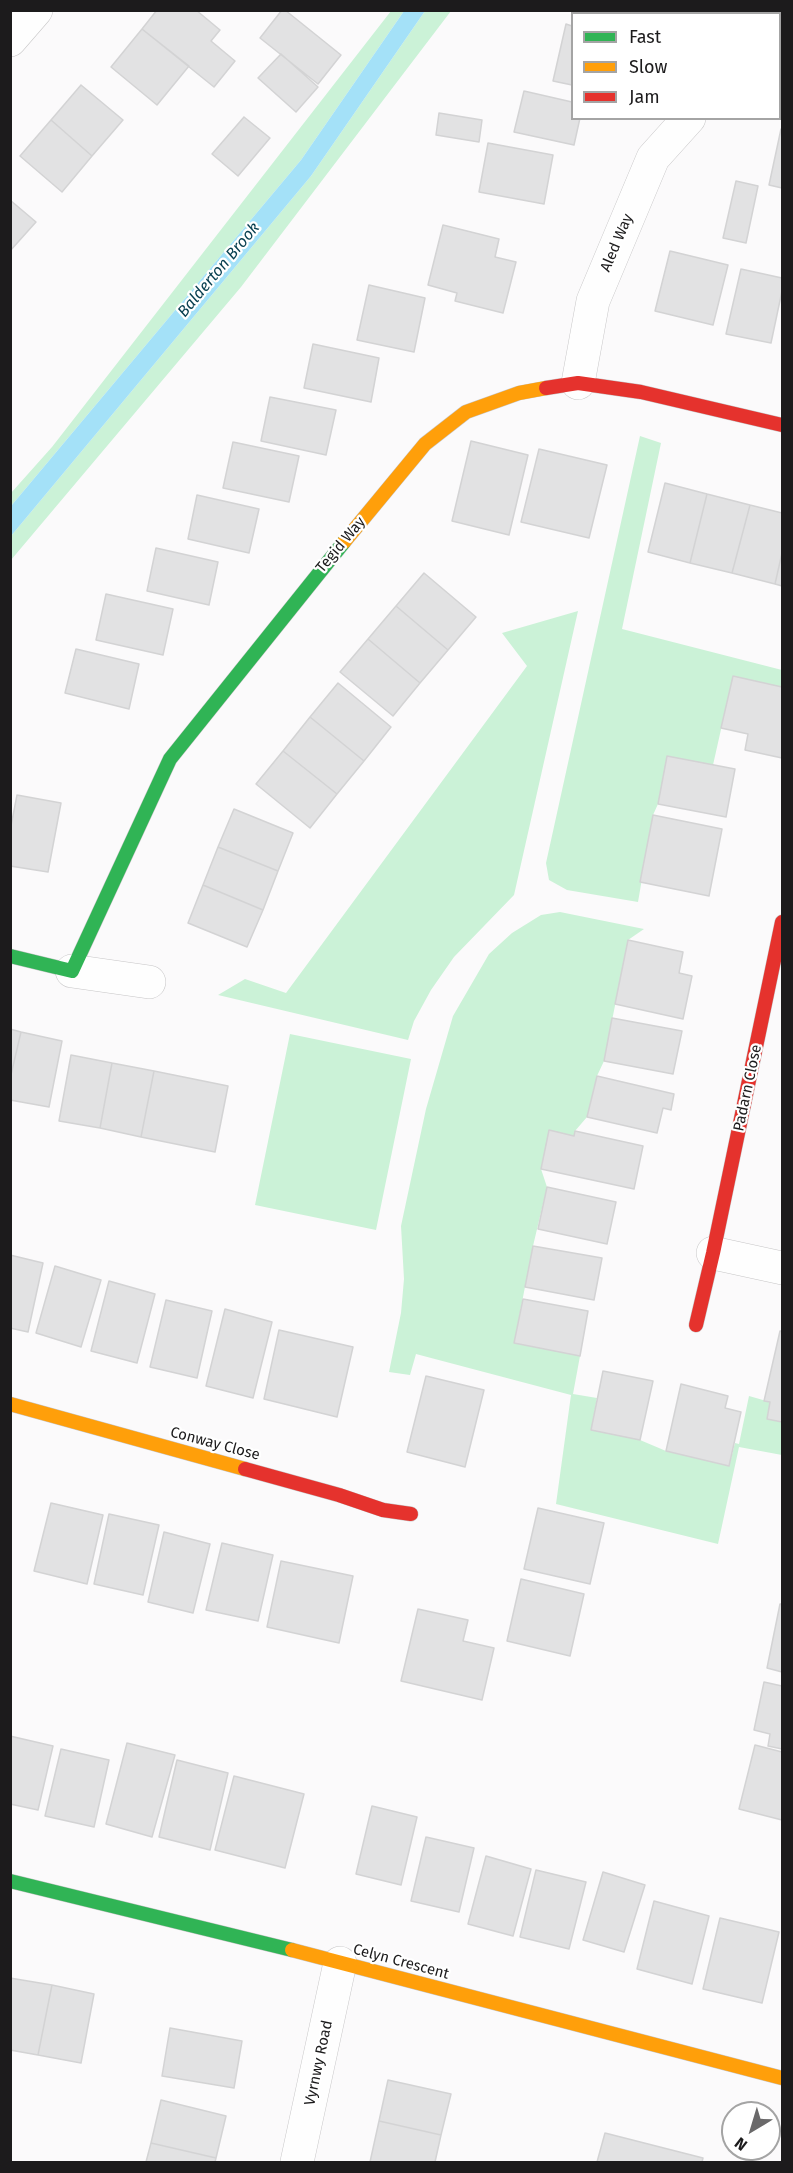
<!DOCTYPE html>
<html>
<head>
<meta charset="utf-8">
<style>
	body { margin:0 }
	#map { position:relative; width:793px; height:2173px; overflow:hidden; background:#fbfafb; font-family:"Fira Sans",sans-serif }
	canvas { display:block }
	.frame { position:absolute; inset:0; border:12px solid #1c1b1c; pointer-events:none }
	.legend { position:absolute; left:571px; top:12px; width:210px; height:108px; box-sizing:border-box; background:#fff; border:2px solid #a4a4a4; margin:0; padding:8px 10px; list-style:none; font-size:18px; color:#1c1b1c }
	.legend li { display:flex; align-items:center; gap:12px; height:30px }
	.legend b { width:30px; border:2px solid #a4a4a4 }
	.north { position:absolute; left:721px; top:2101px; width:60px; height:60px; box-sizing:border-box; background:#fff; border:2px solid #a4a4a4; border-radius:50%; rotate:218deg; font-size:16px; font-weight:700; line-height:24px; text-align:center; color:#1c1b1c }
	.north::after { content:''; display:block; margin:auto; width:21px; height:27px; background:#6a696a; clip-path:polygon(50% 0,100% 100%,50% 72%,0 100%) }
</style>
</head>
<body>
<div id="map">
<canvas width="793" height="2173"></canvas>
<div class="frame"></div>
<ul class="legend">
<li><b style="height:8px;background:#30b455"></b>Fast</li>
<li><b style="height:8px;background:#ff9f0a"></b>Slow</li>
<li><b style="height:8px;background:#e5322d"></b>Jam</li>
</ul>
<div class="north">N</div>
</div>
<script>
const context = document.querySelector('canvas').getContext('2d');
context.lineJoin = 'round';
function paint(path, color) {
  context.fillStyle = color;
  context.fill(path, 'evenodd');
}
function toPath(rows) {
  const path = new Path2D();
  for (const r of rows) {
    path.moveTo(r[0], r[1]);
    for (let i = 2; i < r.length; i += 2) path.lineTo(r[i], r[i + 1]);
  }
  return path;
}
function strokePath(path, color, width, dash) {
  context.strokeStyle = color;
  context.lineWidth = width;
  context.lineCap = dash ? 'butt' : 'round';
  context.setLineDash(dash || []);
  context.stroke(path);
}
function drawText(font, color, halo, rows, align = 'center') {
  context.font = font + ' "Fira Sans",sans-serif';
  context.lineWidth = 4.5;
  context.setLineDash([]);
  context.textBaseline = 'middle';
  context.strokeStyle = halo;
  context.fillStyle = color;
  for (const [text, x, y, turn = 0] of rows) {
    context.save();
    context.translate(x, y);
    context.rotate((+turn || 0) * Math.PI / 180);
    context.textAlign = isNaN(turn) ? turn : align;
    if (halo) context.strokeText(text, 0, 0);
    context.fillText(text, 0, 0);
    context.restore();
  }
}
paint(toPath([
	[391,11,404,11,301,160,11,506,11,493,52,447],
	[425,11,451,11,241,287,11,560,11,536,311,176],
	[640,436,661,443,622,629,782,670,782,687,733,676,713,765,667,756,658,804,653,815,638,902,567,890,549,880,546,863],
	[578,611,514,895,454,957,431,990,414,1021,408,1040,218,995,245,979,286,993,527,666,502,633],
	[560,912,644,929,628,940,604,1061,597,1076,587,1117,575,1131,574,1136,549,1130,541,1169,547,1187,533,1246,514,1343,580,1356,573,1394,597,1398,591,1430,640,1440,666,1451,729,1466,735,1443,739,1444,749,1396,770,1402,767,1419,782,1422,782,1455,739,1447,718,1544,556,1504,571,1395,416,1354,410,1375,389,1372,401,1313,404,1279,401,1226,426,1109,453,1016,489,954,512,933,541,915],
	[290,1034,411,1059,376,1230,255,1205]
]), '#cbf2d7');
paint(toPath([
	[404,11,425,11,311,176,11,536,11,506,301,160]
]), '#a4e1f8');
const building = toPath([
	[157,10,196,10,220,30,211,41,235,61,214,87,142,29,157,10],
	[282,10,285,10,341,55,318,84,260,38,282,10],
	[625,10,710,10,709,14,625,14,625,10],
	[566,24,572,26,572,85,553,81,566,24],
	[142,29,189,66,157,105,111,67,142,29],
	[281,54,318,87,296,112,258,78,281,54],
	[81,85,123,120,92,156,51,120,81,85],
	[524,91,572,102,572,118,580,118,574,145,514,132,524,91],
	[439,113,482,120,479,142,436,135,439,113],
	[244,117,270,138,238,176,212,154,244,117],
	[51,120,92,156,62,192,20,156,51,120],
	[781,129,782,129,782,188,769,185,781,129],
	[488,143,553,155,544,204,479,192,488,143],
	[736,181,758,186,746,243,723,238,736,181],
	[10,200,36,222,10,251,10,200],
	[443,225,499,239,495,257,516,262,503,313,455,301,457,293,428,285,443,225],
	[670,251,728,265,713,325,655,311,670,251],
	[741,269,782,278,782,291,771,343,726,334,741,269],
	[369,285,425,298,414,352,357,340,369,285],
	[313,344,379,358,371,402,304,388,313,344],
	[270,397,336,410,326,455,261,441,270,397],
	[471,441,528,455,509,535,452,521,471,441],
	[233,442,299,456,289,502,223,488,233,442],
	[539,449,607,465,589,538,521,522,539,449],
	[665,483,707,494,690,563,648,552,665,483],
	[707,494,750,505,732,573,690,563,707,494],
	[197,495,259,509,249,553,188,539,197,495],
	[750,505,782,513,782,553,775,584,732,573,750,505],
	[156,548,218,562,209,605,147,591,156,548],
	[782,553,782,586,775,584,782,553],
	[424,573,476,617,448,650,396,606,424,573],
	[106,594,173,609,163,655,96,640,106,594],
	[396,606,448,650,420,683,368,639,396,606],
	[368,639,420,683,393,716,340,672,368,639],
	[76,649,139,664,129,709,65,693,76,649],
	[733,676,782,687,782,758,745,750,748,734,721,728,733,676],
	[338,683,391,727,364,761,310,717,338,683],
	[310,717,364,761,337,794,283,751,310,717],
	[283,751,337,794,310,828,256,784,283,751],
	[667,756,735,769,726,817,658,804,667,756],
	[17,795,61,803,48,872,10,866,10,831,17,795],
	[234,809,293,833,278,871,218,847,234,809],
	[653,815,722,829,709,896,640,882,653,815],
	[218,847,278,871,263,910,203,885,218,847],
	[203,885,263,910,247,947,188,923,203,885],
	[628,940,683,952,679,973,692,976,683,1019,615,1004,628,940],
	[612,1018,682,1031,673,1074,604,1061,612,1018],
	[10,1029,21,1032,10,1079,10,1029],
	[21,1032,62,1041,49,1107,10,1100,10,1079,21,1032],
	[71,1055,112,1063,100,1128,59,1121,71,1055],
	[112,1063,154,1071,141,1137,100,1128,112,1063],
	[154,1071,228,1086,215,1152,141,1137,154,1071],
	[597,1076,674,1094,671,1110,663,1108,657,1133,587,1117,597,1076],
	[549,1130,574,1136,575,1131,643,1146,634,1189,541,1169,549,1130],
	[547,1187,616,1202,607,1244,538,1229,547,1187],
	[533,1246,602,1258,594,1300,525,1287,533,1246],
	[10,1255,43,1263,28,1332,10,1328,10,1255],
	[55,1266,101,1280,81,1347,36,1333,55,1266],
	[109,1281,155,1294,137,1363,91,1351,109,1281],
	[523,1299,588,1311,580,1356,514,1343,523,1299],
	[166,1300,212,1311,197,1378,150,1367,166,1300],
	[225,1309,272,1322,253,1398,206,1386,225,1309],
	[279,1330,353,1347,337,1417,264,1399,279,1330],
	[780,1331,782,1331,782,1422,767,1419,770,1402,764,1401,780,1331],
	[603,1371,653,1381,640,1440,591,1430,603,1371],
	[426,1376,484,1390,465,1467,407,1452,426,1376],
	[681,1384,728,1396,725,1408,741,1412,729,1466,666,1451,681,1384],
	[51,1503,103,1515,87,1584,34,1571,51,1503],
	[538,1508,604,1523,590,1584,524,1569,538,1508],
	[109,1514,159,1525,143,1595,94,1584,109,1514],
	[164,1532,210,1544,193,1613,148,1602,164,1532],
	[222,1543,273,1555,258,1621,206,1610,222,1543],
	[281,1561,353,1576,339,1643,267,1627,281,1561],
	[521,1579,584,1594,570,1656,507,1641,521,1579],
	[780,1604,782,1604,782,1672,767,1668,780,1604],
	[418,1609,468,1620,463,1641,494,1648,482,1700,401,1681,418,1609],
	[764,1682,782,1686,782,1749,768,1746,770,1734,754,1730,764,1682],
	[10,1736,53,1746,38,1810,10,1804,10,1736],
	[127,1743,175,1755,152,1837,106,1824,127,1743],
	[755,1745,782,1752,782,1820,739,1809,755,1745],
	[61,1749,109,1760,94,1827,45,1816,61,1749],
	[177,1760,228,1773,210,1850,159,1837,177,1760],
	[234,1776,304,1794,285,1868,215,1850,234,1776],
	[372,1806,417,1817,401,1885,356,1874,372,1806],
	[426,1837,474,1848,459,1912,411,1901,426,1837],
	[486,1856,531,1869,513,1936,468,1924,486,1856],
	[536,1870,586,1882,569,1949,520,1937,536,1870],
	[603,1872,645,1885,624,1952,583,1940,603,1872],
	[654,1901,709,1916,692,1984,637,1969,654,1901],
	[720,1918,779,1932,762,2003,703,1989,720,1918],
	[10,1978,52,1985,38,2055,10,2050,10,1978],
	[52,1985,94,1994,81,2063,38,2055,52,1985],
	[170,2028,242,2041,234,2088,162,2076,170,2028],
	[388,2080,451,2094,441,2135,379,2121,388,2080],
	[161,2100,226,2116,216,2158,151,2143,161,2100],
	[379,2121,441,2135,435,2162,370,2162,379,2121],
	[605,2133,703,2158,702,2162,597,2162,605,2133],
	[151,2143,216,2158,215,2162,146,2162,151,2143]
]);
paint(building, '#e2e2e3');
strokePath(building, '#d3d3d4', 1.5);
const street = toPath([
	[778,14,780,10],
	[10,40,36,10],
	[578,383,593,301,653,158,689,118],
	[72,971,149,982],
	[713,1253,782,1268],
	[297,2162,340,1963]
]);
const fast = toPath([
	[10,956,72,971,170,759,344,542],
	[10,1881,292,1950]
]);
const slow = toPath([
	[344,542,425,444,466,412,519,393,546,388],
	[10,1404,245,1469],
	[292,1950,782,2078]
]);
const jam = toPath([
	[546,388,578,383,641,392,782,425],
	[696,1325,713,1253,782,922],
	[245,1469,339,1495,383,1510,411,1514]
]);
strokePath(street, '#c7c6c7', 34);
strokePath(fast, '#c7c6c7', 15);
strokePath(slow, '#c7c6c7', 15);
strokePath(jam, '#c7c6c7', 15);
strokePath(street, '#fefefe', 33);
strokePath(fast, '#30b455', 14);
strokePath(slow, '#ff9f0a', 14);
strokePath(jam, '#e5322d', 14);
drawText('15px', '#1c1b1c', '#fff', [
	["Aled Way",617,243,-67],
	["Tegid Way",341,545,-50],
	["Padarn Close",748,1088,-78],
	["Conway Close",215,1444,15],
	["Celyn Crescent",401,1962,15],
	["Vyrnwy Road",319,2063,-78]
]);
drawText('italic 16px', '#094051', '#fff', [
	["Balderton Brook",219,270,-50]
]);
</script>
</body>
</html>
